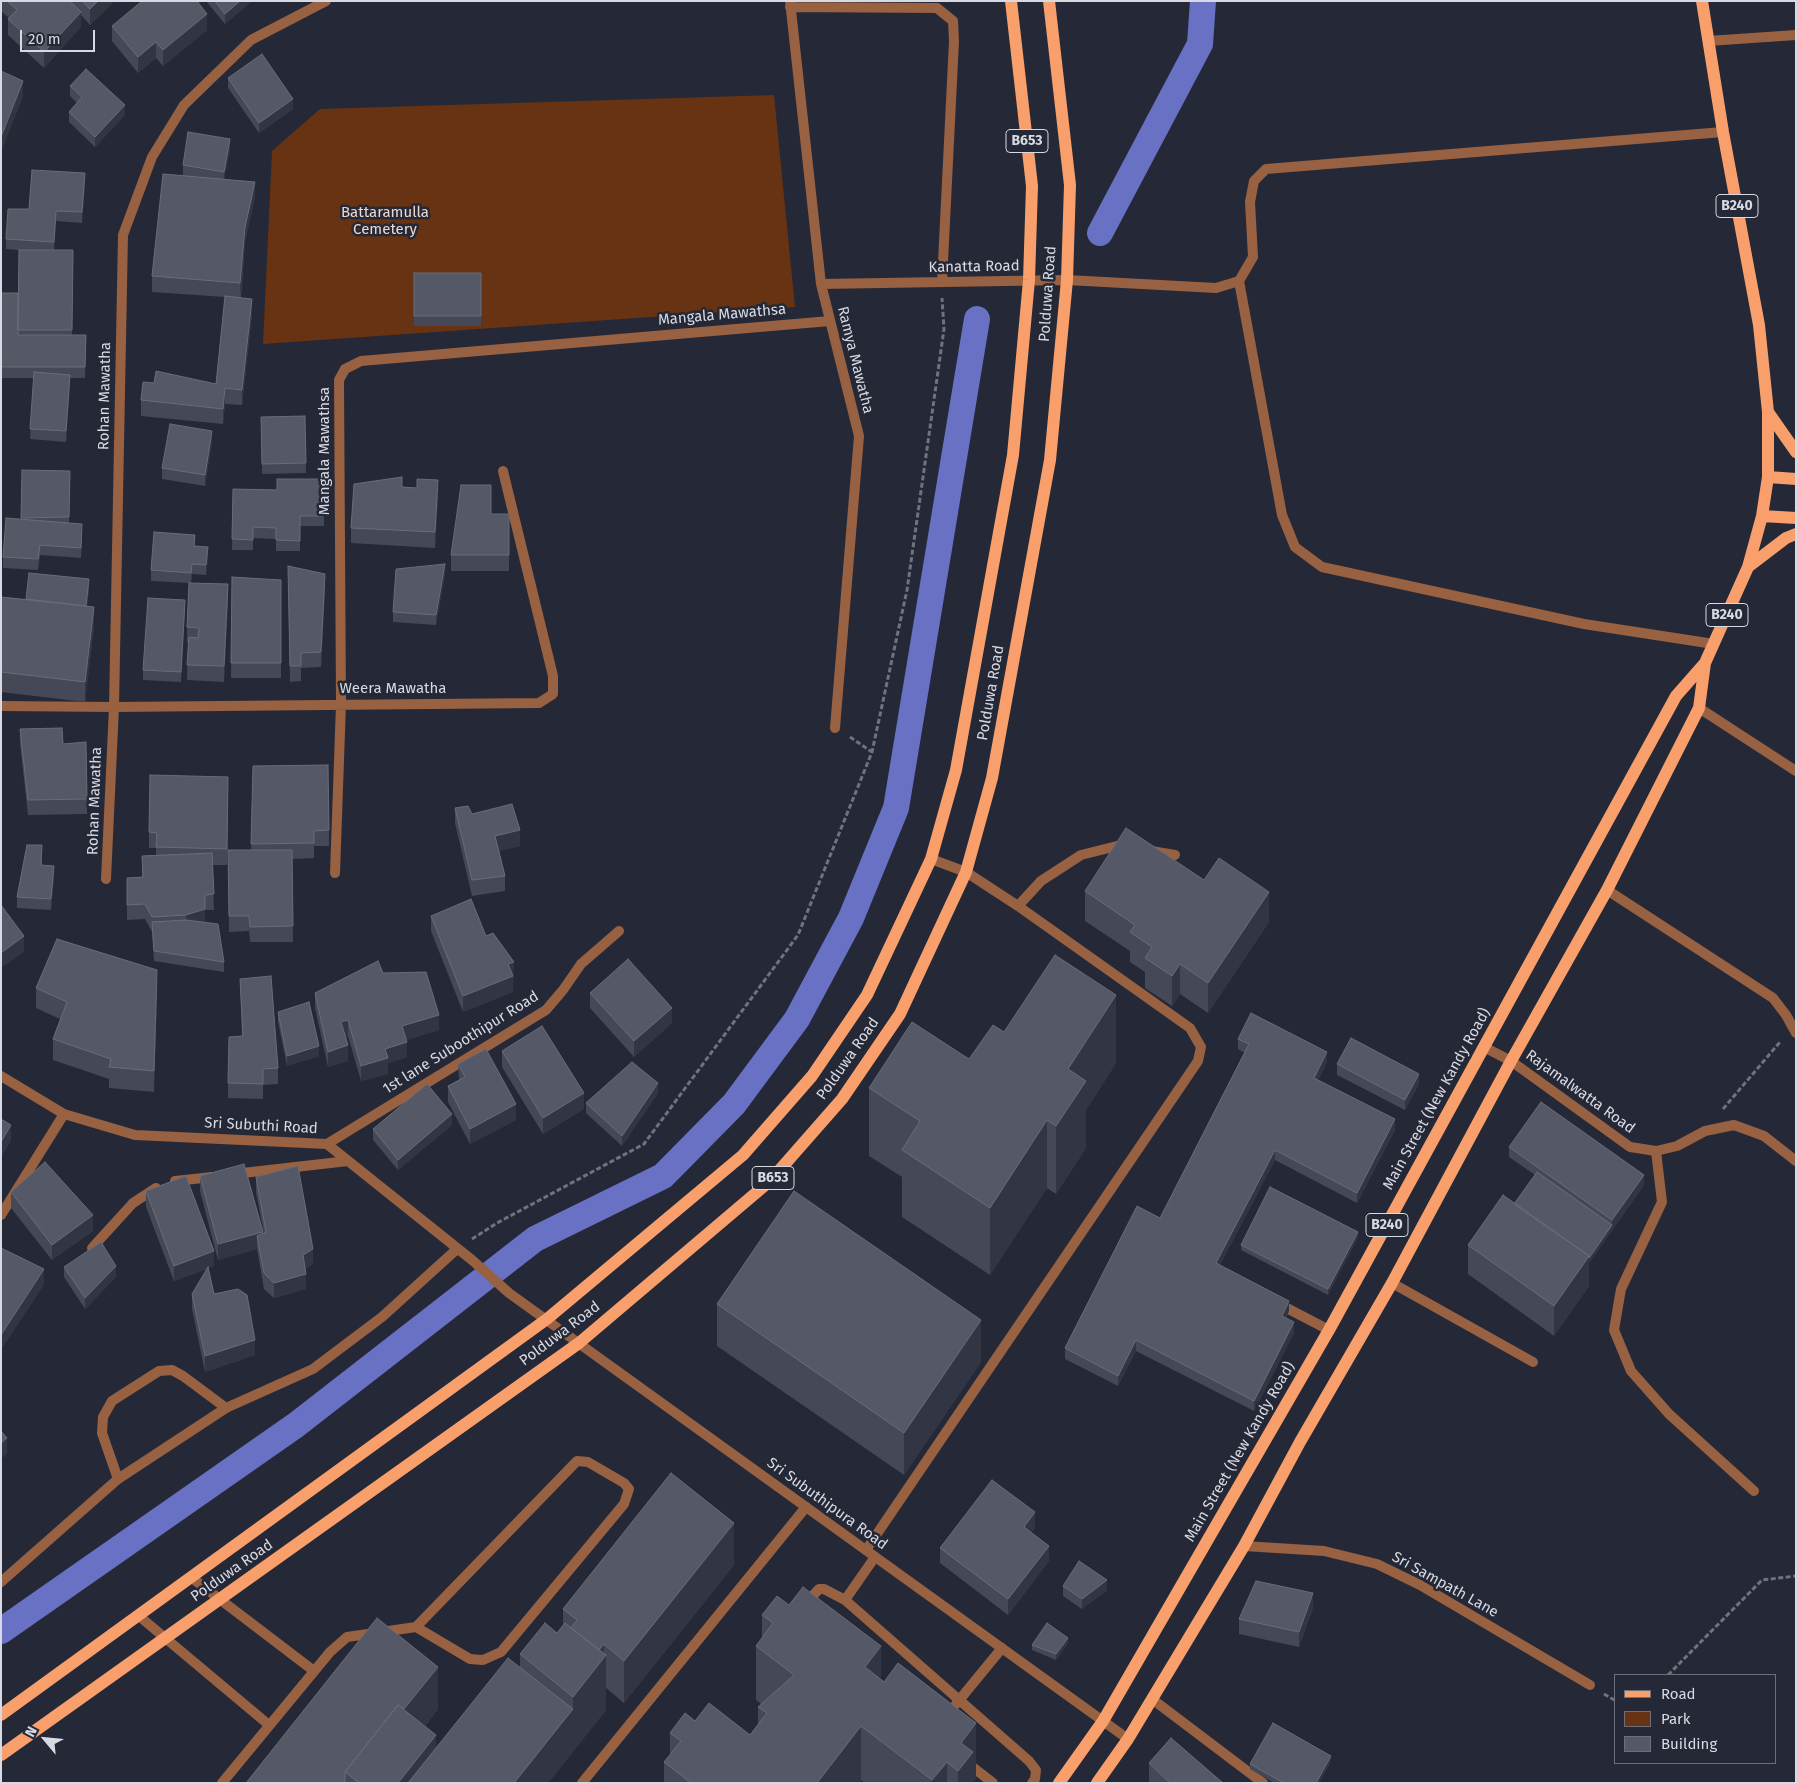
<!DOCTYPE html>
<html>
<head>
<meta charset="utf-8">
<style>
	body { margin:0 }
	#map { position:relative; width:1797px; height:1784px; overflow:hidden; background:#252836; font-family:"Fira Sans",sans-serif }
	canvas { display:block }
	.frame { position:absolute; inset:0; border:2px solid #d8dae3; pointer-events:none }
	.legend { position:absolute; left:1614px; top:1674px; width:162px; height:90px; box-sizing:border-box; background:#252836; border:1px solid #6d6f7b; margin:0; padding:6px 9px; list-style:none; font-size:15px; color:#d8dae3 }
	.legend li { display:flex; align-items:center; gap:10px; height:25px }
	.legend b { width:25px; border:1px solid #6d6f7b }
	.north { position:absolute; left:20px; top:1714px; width:50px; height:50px; -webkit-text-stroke:4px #252836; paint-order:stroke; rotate:298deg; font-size:14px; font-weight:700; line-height:20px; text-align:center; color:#d8dae3 }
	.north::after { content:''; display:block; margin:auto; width:18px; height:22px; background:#d8dae3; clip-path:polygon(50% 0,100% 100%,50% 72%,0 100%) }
	.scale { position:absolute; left:20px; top:30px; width:75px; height:22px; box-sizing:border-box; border:2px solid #d8dae3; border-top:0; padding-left:6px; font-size:15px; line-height:18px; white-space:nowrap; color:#d8dae3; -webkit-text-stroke:4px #252836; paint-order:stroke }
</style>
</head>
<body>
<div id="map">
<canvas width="1797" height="1784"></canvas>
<div class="frame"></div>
<ul class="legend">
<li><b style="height:6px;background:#f89f6b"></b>Road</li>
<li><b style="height:14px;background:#673312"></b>Park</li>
<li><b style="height:14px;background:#555866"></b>Building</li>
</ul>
<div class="north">N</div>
<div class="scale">20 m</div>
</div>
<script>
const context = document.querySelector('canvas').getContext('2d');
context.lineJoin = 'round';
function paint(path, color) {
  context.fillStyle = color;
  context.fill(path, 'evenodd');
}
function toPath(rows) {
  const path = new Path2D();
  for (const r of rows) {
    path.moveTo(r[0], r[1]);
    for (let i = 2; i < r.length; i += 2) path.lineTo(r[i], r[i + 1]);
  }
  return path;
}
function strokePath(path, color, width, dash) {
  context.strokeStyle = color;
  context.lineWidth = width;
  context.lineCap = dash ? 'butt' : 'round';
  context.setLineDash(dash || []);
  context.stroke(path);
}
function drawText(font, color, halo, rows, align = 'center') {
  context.font = font + ' "Fira Sans",sans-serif';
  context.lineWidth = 5;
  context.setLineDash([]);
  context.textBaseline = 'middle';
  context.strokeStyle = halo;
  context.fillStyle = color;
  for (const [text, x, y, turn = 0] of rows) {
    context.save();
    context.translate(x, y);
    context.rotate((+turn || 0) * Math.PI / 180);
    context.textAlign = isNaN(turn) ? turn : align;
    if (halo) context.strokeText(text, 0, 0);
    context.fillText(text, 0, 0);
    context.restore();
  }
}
paint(toPath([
	[774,95,795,307,263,344,272,151,320,109]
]), '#673312');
strokePath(toPath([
	[1100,233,1200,44,1203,1],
	[1,1631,296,1425,535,1239,663,1176,734,1104,797,1019,851,918,896,808,977,319]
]), '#6871c3', 26);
strokePath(toPath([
	[850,737,872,752],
	[1723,1109,1780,1042],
	[472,1239,497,1223,644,1144,798,935,872,752,907,590,944,329,942,298],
	[1668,1675,1762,1580,1796,1576],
	[1604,1694,1616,1701]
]), '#70727e', 3, [5, 2.5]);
strokePath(toPath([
	[1239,281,1282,515,1295,547,1322,567,1584,624,1714,644],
	[1151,851,1175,855],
	[1018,906,1041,881,1081,855,1121,845,1127,846],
	[1279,1304,1329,1330],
	[118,1479,102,1433,103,1417,112,1401,159,1371,172,1370,183,1376,226,1408],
	[866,1550,1198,1061,1201,1047,1190,1028,1018,906,966,872,931,859],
	[192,1578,314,1671],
	[845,1600,875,1557],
	[805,1604,819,1589,824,1589,845,1600,1029,1761,1036,1770,1035,1779,1032,1783],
	[139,1616,269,1725],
	[956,1704,1002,1648],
	[966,1762,993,1783],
	[222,1783,330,1652,347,1637,416,1627,577,1461,588,1462,624,1483,629,1489,624,1504,501,1652,483,1660,470,1659,416,1627],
	[582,1783,806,1507]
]), '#976142', 10);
strokePath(toPath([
	[790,1,821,284,859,436,835,728],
	[790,7,937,8,953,21,954,41,942,282],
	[1708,41,1796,35],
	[821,284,1067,280,1216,288,1239,281,1253,257,1250,202,1254,181,1266,169,1723,132],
	[1,706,114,707,539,703,553,694,553,676,503,471],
	[1699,708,1796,771],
	[335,873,341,704,339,380,345,369,361,361,830,321],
	[106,879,114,707,123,235,152,157,184,105,251,40,326,1],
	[1607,890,1773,998,1786,1015,1796,1033],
	[1484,1047,1511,1061,1630,1147,1656,1151,1677,1146,1705,1131,1734,1125,1764,1136,1796,1161],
	[1,1076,64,1114,135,1135,327,1144,472,1260,509,1293,1128,1739],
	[327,1144,546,1010,563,990,581,964,619,931],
	[1656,1151,1662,1202,1621,1289,1614,1330,1631,1371,1669,1414,1754,1491],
	[234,1174,348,1161],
	[175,1181,212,1177],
	[1,1215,64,1114],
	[92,1248,133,1203,156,1188],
	[1392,1283,1533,1362],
	[1244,1546,1324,1551,1377,1564,1420,1585,1590,1685],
	[1,1582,118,1479,226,1408,313,1369,382,1317,457,1249],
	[1152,1699,1263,1783]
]), '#976142', 10);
strokePath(toPath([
	[1768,412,1796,452],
	[1768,477,1796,479],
	[1762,516,1796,518],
	[1748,567,1786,538,1796,534],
	[1,1715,547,1319,743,1155,812,1076,867,995,931,859,956,770,1013,455,1029,280,1032,186,1011,1],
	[1,1755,579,1343,770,1181,842,1099,900,1014,966,872,992,778,1050,460,1067,280,1070,185,1049,1],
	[1059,1783,1103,1721,1329,1330,1676,696,1705,663,1748,567,1762,516,1768,477,1768,412,1759,325,1723,132,1702,1],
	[1097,1783,1128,1739,1244,1546,1300,1442,1392,1283,1511,1061,1607,890,1699,708,1705,663]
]), '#f89f6b', 12);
paint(toPath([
	[2,1,114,1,90,25,81,15,81,27,44,68,8,35,8,19,9,18,2,12],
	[206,1,252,1,225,24],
	[112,26,207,30,163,66,156,58,138,73,112,41],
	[228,78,293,109,259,133,228,88],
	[70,86,125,115,95,147,69,122,69,112,77,103,70,96],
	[230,150,224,179,255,197,245,242,241,298,252,315,242,405,225,404,223,424,141,416,141,400,154,383,216,384,225,297,152,292,152,276,188,176,183,176,183,165],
	[85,183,82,223,56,221,54,250,73,250,72,335,86,335,85,378,70,378,66,442,30,439,34,378,1,378,1,293,18,293,19,250,6,249,6,239,29,209],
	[414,273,481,273,481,326,414,326],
	[305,416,306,473,262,474,261,417],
	[212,441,205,486,162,479,162,468],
	[22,470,70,471,69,523,82,534,81,558,40,555,38,570,3,568,3,557,21,520],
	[324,479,324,526,300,526,300,551,276,551,276,539,253,538,253,550,232,550,233,489,277,490],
	[402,487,417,488,438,495,435,548,351,543,351,528],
	[491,514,509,514,509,571,451,571,451,555],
	[195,546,208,558,206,575,192,574,191,583,228,600,224,682,187,680,188,643,187,643,187,627,189,583,151,581,151,570],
	[445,574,436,625,393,622,393,612],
	[232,577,281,580,281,678,231,678],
	[288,581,325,589,321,667,301,668,301,681,290,682],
	[89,589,87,606,94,627,85,702,1,692,1,597,26,599],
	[185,610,181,682,143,680,143,670],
	[20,729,63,744,87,799,87,814,28,815,20,744],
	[253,766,329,830,329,846,314,846,314,858,292,859,293,942,250,942,249,931,229,932,228,850,251,850],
	[228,792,227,865,212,865,214,910,205,910,205,923,224,962,224,972,154,961,152,932,145,919,127,920,127,878,142,877,142,856,156,855,156,848,149,848,149,832],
	[455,808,472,814,520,846,499,851,505,876,505,891,472,896,455,823],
	[42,856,42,865,54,876,51,910,17,908,17,897],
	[1204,880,1269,922,1208,1013,1180,994,1172,1006,1145,988,1145,972,1130,962,1130,951,1085,921,1085,891],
	[431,916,514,977,513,978,513,992,463,1012,431,931],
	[383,973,439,1030,406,1040,407,1057,388,1063,388,1074,361,1081,348,1036,345,1037,348,1061,328,1067,315,1008,315,993],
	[240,979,278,1068,278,1084,263,1085,263,1099,228,1098,228,1083,242,1036],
	[36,988,157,990,154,1092,109,1088,109,1079,53,1060,53,1039,60,1019,36,1008],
	[590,993,672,1023,634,1057,590,1008],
	[278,1012,319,1056,287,1066,278,1022],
	[1004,1032,1116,1063,1086,1110,1086,1148,1056,1194,1047,1188,990,1275,902,1217,902,1177,869,1156,869,1088,969,1059],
	[1238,1039,1327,1062,1318,1080,1395,1130,1357,1203,1275,1160,1220,1265,1289,1311,1286,1318,1294,1333,1254,1411,1136,1351,1118,1386,1065,1359,1065,1348,1160,1218,1245,1053,1238,1049],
	[502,1051,584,1109,543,1134,502,1067],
	[458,1064,516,1120,470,1144,448,1102,448,1086,459,1080],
	[1337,1064,1419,1084,1405,1110,1337,1075],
	[658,1093,622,1146,586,1113,586,1103],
	[452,1125,398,1170,373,1140,373,1129],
	[1509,1147,1644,1185,1589,1263,1589,1286,1554,1336,1468,1274,1468,1245,1514,1204,1535,1175,1509,1157],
	[200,1176,263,1233,264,1233,256,1193,256,1177,313,1264,305,1269,306,1289,274,1298,264,1289,257,1249,218,1260,200,1191],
	[146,1191,214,1266,208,1268,214,1294,255,1355,205,1372,192,1309,192,1294,207,1269,174,1281,146,1207],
	[11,1192,93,1231,52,1260,11,1208],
	[1358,1237,1328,1295,1241,1250,1241,1245],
	[64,1267,116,1277,85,1309,64,1277],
	[717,1304,981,1362,904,1475,717,1346],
	[1035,1528,1031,1533,1049,1561,1008,1615,940,1563,940,1548],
	[734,1565,624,1703,606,1688,606,1710,548,1783,246,1783,438,1709,425,1726,436,1747,520,1667,520,1654,557,1633,563,1625,563,1609],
	[1063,1586,1107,1590,1082,1609,1063,1596],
	[1313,1608,1299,1647,1239,1634,1239,1619],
	[762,1615,881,1679,976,1778,973,1783,865,1783,861,1780,859,1783,664,1783,664,1762,670,1755,670,1733,695,1721,750,1735,758,1725,758,1707,761,1704,756,1700,756,1646,762,1638],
	[1068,1643,1056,1660,1032,1650,1032,1645],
	[1331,1761,1319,1783,1274,1783,1250,1769,1250,1764],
	[1149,1763,1223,1783,1149,1783]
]), '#454857');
paint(toPath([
	[98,1,114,1,90,25,90,9],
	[240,1,252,1,225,24,225,14],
	[81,12,81,27,44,68,44,52],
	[207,14,207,30,163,66,163,50],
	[156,42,156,58,138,73,138,57],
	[23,81,23,97,1,152,1,137],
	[293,99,293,109,259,133,259,123],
	[125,105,125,115,95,147,95,137],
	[230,139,230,150,224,182,224,172],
	[85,173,85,183,82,223,82,212],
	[255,182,255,197,245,242,240,298,240,283,245,227],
	[56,211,56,221,54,252,54,242],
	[252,299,252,315,242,405,242,390],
	[70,375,70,385,66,442,66,431],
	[225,388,225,404,223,424,223,409],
	[212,431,212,441,205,486,205,475],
	[438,480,438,495,435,548,435,532],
	[208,547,208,558,206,575,206,565],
	[445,564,445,574,436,625,436,615],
	[325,574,325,589,321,667,321,652],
	[89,579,89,589,86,616,86,606],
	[228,584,228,600,224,682,224,666],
	[185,600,185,610,181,682,181,672],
	[94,607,94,627,85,702,85,682],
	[520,830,520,846,495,852,495,836],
	[54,866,54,876,51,910,51,899],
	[1269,892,1269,922,1208,1013,1208,983],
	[205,909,205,924,186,931,186,915],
	[24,936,24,952,1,968,1,953],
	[514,962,513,992,463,1012,463,996,508,964],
	[1180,964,1180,994,1172,1006,1172,976],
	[157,970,157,990,154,1092,154,1071],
	[1116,995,1116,1063,1086,1110,1086,1148,1056,1194,1056,1126,1068,1069],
	[672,1008,672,1023,634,1057,634,1041],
	[439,1015,439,1030,402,1042,402,1026],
	[348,1020,348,1036,341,1038,341,1022],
	[407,1042,407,1057,388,1063,388,1074,361,1081,361,1066,385,1049],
	[348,1045,348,1061,328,1067,328,1052],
	[319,1046,319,1056,287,1066,287,1056],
	[1327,1052,1327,1062,1314,1089,1314,1078],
	[1419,1074,1419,1084,1405,1110,1405,1100],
	[658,1083,658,1093,622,1146,622,1136],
	[584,1093,584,1109,543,1134,543,1118],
	[516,1104,516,1120,470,1144,470,1129],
	[452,1114,452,1125,398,1170,398,1160],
	[1395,1119,1395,1130,1357,1203,1357,1193],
	[1047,1120,1047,1188,990,1275,990,1208],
	[11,1125,11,1141,1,1157,1,1142],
	[1275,1150,1275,1160,1216,1273,1216,1263],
	[1644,1175,1644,1185,1589,1263,1589,1286,1554,1336,1554,1306,1612,1225,1612,1220],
	[93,1215,93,1231,52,1260,52,1245],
	[263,1232,263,1247,257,1236,257,1249,218,1260,218,1244],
	[1358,1232,1358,1237,1328,1295,1328,1289],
	[313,1249,313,1264,303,1270,303,1255],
	[214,1251,214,1266,174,1281,174,1266],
	[116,1266,116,1277,85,1309,85,1298],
	[44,1269,44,1285,1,1350,1,1335],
	[306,1274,306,1289,274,1298,274,1283],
	[1289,1301,1289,1311,1282,1326,1282,1316],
	[981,1320,981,1362,904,1475,904,1433],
	[1294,1322,1294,1333,1254,1411,1254,1401],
	[255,1340,255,1355,205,1372,205,1356],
	[1136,1340,1136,1351,1118,1386,1118,1376],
	[7,1438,7,1454,1,1459,1,1443],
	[1035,1512,1035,1528,1024,1543,1024,1527],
	[734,1523,734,1565,624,1703,624,1661],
	[1049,1546,1049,1561,1008,1615,1008,1599],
	[1107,1580,1107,1590,1082,1609,1082,1599],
	[1313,1593,1313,1608,1299,1647,1299,1632],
	[1068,1638,1068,1643,1056,1660,1056,1654],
	[604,1644,604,1658,606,1655,606,1710,548,1783,514,1783,573,1709,573,1697,593,1658],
	[881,1646,881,1701,865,1667],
	[438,1667,438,1709,379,1783,351,1776],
	[976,1723,976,1778,973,1783,958,1783,958,1771,961,1743],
	[861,1726,861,1780,859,1783,817,1783],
	[436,1735,436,1783,398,1783],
	[1331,1756,1331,1761,1319,1783,1316,1783],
	[947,1762,947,1783,932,1783,932,1780]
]), '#323543');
const building = toPath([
	[7,1,70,1,81,12,44,52,8,19,17,10,7,1],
	[82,1,98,1,90,9,82,1],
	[142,1,197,1,207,14,163,50,156,42,138,57,112,26,142,1],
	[215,1,240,1,225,14,215,1],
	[262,54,293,99,259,123,228,78,262,54],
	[86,69,125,105,95,137,69,112,82,97,70,86,86,69],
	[1,71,23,81,1,137,1,71],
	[188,132,230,139,224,172,183,165,188,132],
	[32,170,85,173,82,212,56,211,54,242,6,239,8,209,29,209,32,170],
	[163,174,255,182,245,227,240,283,152,276,163,174],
	[19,250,73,250,72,330,18,330,19,250],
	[414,273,481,273,481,316,414,316,414,273],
	[1,293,18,293,18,335,86,335,85,367,1,367,1,293],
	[225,296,252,299,242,390,225,388,223,409,141,400,143,382,154,383,156,371,216,384,225,296],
	[34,372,70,375,66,431,30,429,34,372],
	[305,416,306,463,262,464,261,417,305,416],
	[170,424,212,431,205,475,162,468,170,424],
	[22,470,70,471,69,517,21,518,22,470],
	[402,477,402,487,417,488,417,479,438,480,435,532,351,528,354,484,402,477],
	[277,479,324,479,324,516,300,516,300,541,276,540,276,528,253,527,253,540,232,539,233,489,277,490,277,479],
	[461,485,491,485,491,514,509,514,509,555,451,555,461,485],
	[6,518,82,524,81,548,40,545,38,559,3,557,6,518],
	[154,532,195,535,194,546,208,547,206,565,192,564,191,573,151,570,154,532],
	[445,564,436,615,393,612,396,569,445,564],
	[288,566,325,574,321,652,301,653,301,666,290,666,288,566],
	[29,573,89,579,86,606,26,599,29,573],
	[232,577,281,580,281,663,231,663,232,577],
	[189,583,228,584,224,666,187,665,189,637,198,638,199,628,187,627,189,583],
	[1,597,94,607,85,682,1,672,1,597],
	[148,598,185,600,181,672,143,670,148,598],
	[62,728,63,744,86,742,87,799,28,800,20,729,62,728],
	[328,765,329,830,314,831,314,843,251,844,253,766,328,765],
	[150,775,228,777,227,849,156,847,157,833,149,832,150,775],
	[512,804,520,830,495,836,505,876,472,880,455,808,468,806,472,814,512,804],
	[1126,828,1204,880,1219,858,1269,892,1208,983,1180,964,1172,976,1145,958,1152,947,1130,932,1135,925,1085,891,1126,828],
	[27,845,42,845,41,865,54,866,51,899,17,897,27,845],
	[228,850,292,850,293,926,250,927,249,916,229,916,228,850],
	[212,853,214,894,205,895,205,909,186,915,152,917,145,904,127,905,127,878,143,877,142,856,212,853],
	[471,899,486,936,493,933,514,962,508,964,513,976,463,996,431,916,471,899],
	[1,905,24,936,1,953,1,905],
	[186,920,218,924,224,962,154,951,152,922,186,920],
	[57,939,157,970,154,1071,109,1067,111,1059,53,1039,67,1002,36,988,57,939],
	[1055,955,1116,995,1068,1069,1086,1081,1056,1126,1047,1120,990,1208,902,1150,920,1121,869,1088,912,1022,969,1059,993,1025,1004,1032,1055,955],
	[628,959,672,1008,634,1041,590,993,628,959],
	[378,961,383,973,426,972,439,1015,402,1026,407,1042,385,1049,388,1058,361,1066,348,1020,341,1022,348,1045,328,1052,315,993,378,961],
	[271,976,278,1068,263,1069,263,1084,228,1083,229,1037,243,1036,240,979,271,976],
	[309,1002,319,1046,287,1056,278,1012,309,1002],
	[1251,1013,1327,1052,1314,1078,1395,1119,1357,1193,1275,1150,1216,1263,1289,1301,1282,1316,1294,1322,1254,1401,1136,1340,1118,1376,1065,1348,1137,1206,1160,1218,1249,1044,1238,1039,1251,1013],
	[542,1026,584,1093,543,1118,502,1051,542,1026],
	[1351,1038,1419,1074,1405,1100,1337,1064,1351,1038],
	[486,1049,516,1104,470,1129,448,1086,465,1077,458,1064,486,1049],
	[632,1062,658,1083,622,1136,586,1103,632,1062],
	[427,1084,452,1114,398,1160,373,1129,427,1084],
	[1541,1102,1644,1175,1612,1220,1509,1147,1541,1102],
	[1,1119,11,1125,1,1142,1,1119],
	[45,1162,93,1215,52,1245,11,1192,45,1162],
	[244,1164,263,1232,218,1244,200,1176,244,1164],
	[298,1166,313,1249,303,1255,306,1274,274,1283,264,1273,257,1236,266,1232,256,1177,298,1166],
	[1537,1172,1612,1225,1589,1258,1589,1256,1514,1204,1537,1172],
	[186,1176,214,1251,174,1266,146,1191,186,1176],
	[1270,1187,1358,1232,1328,1289,1241,1245,1270,1187],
	[794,1191,981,1320,904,1433,717,1304,794,1191],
	[1503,1195,1589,1256,1554,1306,1468,1245,1503,1195],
	[101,1242,116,1266,85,1298,64,1267,101,1242],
	[1,1248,44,1269,1,1335,1,1248],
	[208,1267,214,1294,238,1289,247,1295,255,1340,205,1356,192,1294,208,1267],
	[1,1431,7,1438,1,1443,1,1431],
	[671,1473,734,1523,624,1661,604,1644,599,1650,571,1628,577,1620,563,1609,671,1473],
	[992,1480,1035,1512,1024,1527,1049,1546,1008,1599,940,1548,992,1480],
	[1079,1561,1107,1580,1082,1599,1063,1586,1079,1561],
	[1256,1581,1313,1593,1299,1632,1239,1619,1256,1581],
	[803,1587,881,1646,865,1667,884,1682,898,1663,976,1723,961,1743,973,1752,958,1771,947,1762,932,1780,861,1726,817,1783,691,1783,664,1762,681,1741,670,1733,685,1713,695,1721,709,1703,750,1735,767,1713,758,1707,794,1675,756,1646,773,1623,762,1615,777,1596,789,1605,803,1587],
	[377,1618,438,1667,404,1709,398,1705,345,1772,345,1783,246,1783,377,1618],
	[545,1623,557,1633,565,1623,606,1655,573,1697,520,1654,545,1623],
	[1047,1623,1068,1638,1056,1654,1032,1645,1047,1623],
	[508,1658,573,1709,514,1783,408,1783,508,1658],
	[398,1705,436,1735,398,1783,359,1783,345,1772,398,1705],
	[1273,1723,1331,1756,1316,1783,1284,1783,1250,1764,1273,1723],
	[1171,1738,1223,1783,1170,1783,1149,1763,1171,1738]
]);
paint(building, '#555866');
strokePath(building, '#696c79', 1);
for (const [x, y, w] of [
	[1027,141,42],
	[1737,206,42],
	[1727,615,42],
	[773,1178,42],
	[1387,1225,42]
]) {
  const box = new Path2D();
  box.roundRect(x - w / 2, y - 11.5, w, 23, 4);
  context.fillStyle = '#252836';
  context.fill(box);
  strokePath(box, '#d8dae3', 1);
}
drawText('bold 14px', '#d8dae3', null, [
	["B653",1027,141],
	["B240",1737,206],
	["B240",1727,615],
	["B653",773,1178],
	["B240",1387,1225]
]);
drawText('15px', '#eed7cb', '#252836', [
	["Battaramulla",385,213],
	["Cemetery",385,230]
]);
drawText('15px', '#d8dae3', '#252836', [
	["Kanatta Road",974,267,-1],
	["Polduwa Road",1048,294,-86],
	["Mangala Mawathsa",722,315,-5],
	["Ramya Mawatha",855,360,76],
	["Rohan Mawatha",105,396,-89],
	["Mangala Mawathsa",325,451,-90],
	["Weera Mawatha",393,689],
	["Polduwa Road",991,693,-80],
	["Rohan Mawatha",95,801,-88],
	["1st lane Suboothipur Road",461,1043,-32],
	["Polduwa Road",848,1059,-55],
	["Rajamalwatta Road",1580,1092,36],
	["Main Street (New Kandy Road)",1437,1099,-61],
	["Sri Subuthi Road",261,1126,3],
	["Polduwa Road",560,1334,-37],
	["Main Street (New Kandy Road)",1240,1452,-60],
	["Sri Subuthipura Road",827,1504,36],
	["Polduwa Road",232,1571,-35],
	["Sri Sampath Lane",1445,1585,29]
]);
</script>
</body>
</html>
